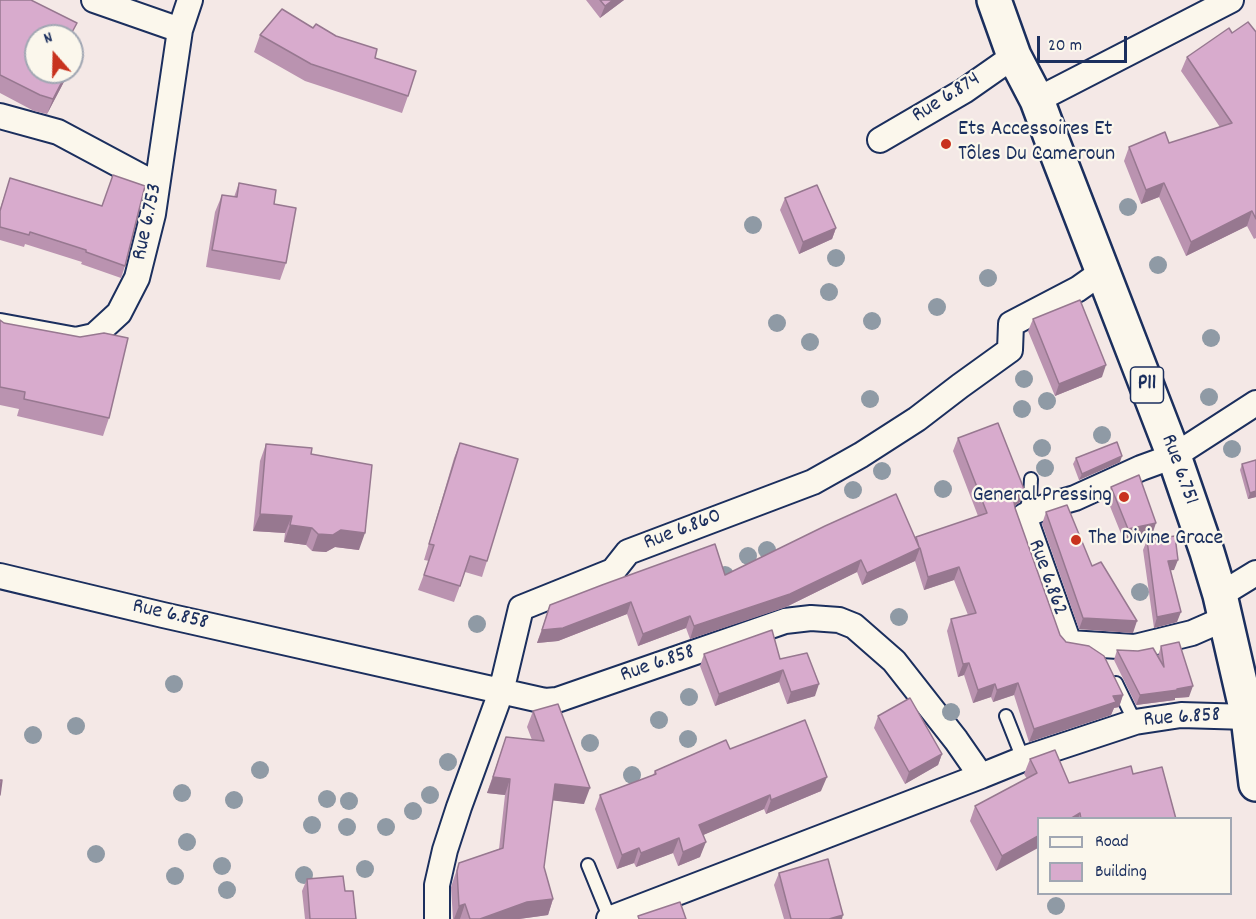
<!DOCTYPE html>
<html>
<head>
<meta charset="utf-8">
<style>
	body { margin:0 }
	#map { position:relative; width:1256px; height:919px; overflow:hidden; background:#f4e8e6; font-family:Dekko,sans-serif }
	canvas { display:block }
	.legend { position:absolute; left:1037px; top:817px; width:195px; height:78px; box-sizing:border-box; background:#fbf7ec; border:2px solid #a1a7b3; margin:0; padding:8px 10px; list-style:none; font-size:18px; color:#1b2f5e }
	.legend li { display:flex; align-items:center; gap:12px; height:30px }
	.legend b { width:30px; border:2px solid #a1a7b3 }
	.north { position:absolute; left:24px; top:24px; width:60px; height:60px; box-sizing:border-box; background:#fbf7ec; border:2px solid #a1a7b3; border-radius:50%; rotate:340deg; font-size:16px; font-weight:700; line-height:24px; text-align:center; color:#1b2f5e }
	.north::after { content:''; display:block; margin:auto; width:21px; height:27px; background:#c8321e; clip-path:polygon(50% 0,100% 100%,50% 72%,0 100%) }
	.scale { position:absolute; left:1037px; top:36px; width:90px; height:27px; box-sizing:border-box; border:3px solid #1b2f5e; border-top:0; padding-left:8px; font-size:18px; line-height:21px; white-space:nowrap; color:#1b2f5e; -webkit-text-stroke:4px #fbf7ec; paint-order:stroke }
</style>
</head>
<body>
<div id="map">
<canvas width="1256" height="919"></canvas>
<ul class="legend">
<li><b style="height:8px;background:#fbf7ec"></b>Road</li>
<li><b style="height:16px;background:#d8abcd"></b>Building</li>
</ul>
<div class="north">N</div>
<div class="scale">20 m</div>
</div>
<script>
const context = document.querySelector('canvas').getContext('2d');
context.lineJoin = 'round';
function toPath(rows) {
  const path = new Path2D();
  for (const r of rows) {
    path.moveTo(r[0], r[1]);
    for (let i = 2; i < r.length; i += 2) path.lineTo(r[i], r[i + 1]);
  }
  return path;
}
function strokePath(path, color, width, dash) {
  context.strokeStyle = color;
  context.lineWidth = width;
  context.lineCap = dash ? 'butt' : 'round';
  context.setLineDash(dash || []);
  context.stroke(path);
}
function paint(path, color) {
  context.fillStyle = color;
  context.fill(path, 'evenodd');
}
function drawText(font, color, halo, rows, align = 'center') {
  context.font = font + ' Dekko,sans-serif';
  context.lineWidth = 4.5;
  context.setLineDash([]);
  context.textBaseline = 'middle';
  context.strokeStyle = halo;
  context.fillStyle = color;
  for (const [text, x, y, turn = 0] of rows) {
    context.save();
    context.translate(x, y);
    context.rotate((+turn || 0) * Math.PI / 180);
    context.textAlign = isNaN(turn) ? turn : align;
    if (halo) context.strokeText(text, 0, 0);
    context.fillText(text, 0, 0);
    context.restore();
  }
}
const lane = toPath([
	[1024,515,1030,498,1031,479],
	[1116,683,1135,722],
	[1006,716,1023,759],
	[588,865,610,919]
]);
const street = toPath([
	[94,0,180,30],
	[1037,100,1231,0],
	[0,116,58,132,157,185],
	[880,140,964,91,1014,56],
	[0,326,76,340,94,336,119,313,137,278,153,214,180,30,190,0],
	[0,576,163,615,545,701,557,700,785,621,811,618,839,620,854,626,894,661,956,740,981,776,1023,759,1135,722,1181,715,1248,717],
	[1220,595,1256,573],
	[1224,619,1192,633,1135,647,1069,643,1024,516,1047,506,1075,498,1141,468,1174,456,1256,403],
	[437,919,437,885,445,850,459,807,501,692,521,608,613,571,628,552,813,482,861,455,917,419,960,386,1010,350,1011,324,1078,289,1102,272],
	[609,919,981,776]
]);
const primary = toPath([
	[994,0,1014,56,1037,100,1053,143,1174,456,1207,552,1220,595,1248,717,1256,784]
]);
strokePath(lane, '#1b2f5e', 16);
strokePath(street, '#1b2f5e', 28);
strokePath(primary, '#1b2f5e', 38);
strokePath(lane, '#fbf7ec', 12);
strokePath(street, '#fbf7ec', 24);
strokePath(primary, '#fbf7ec', 33);
context.fillStyle = '#8f9aa5';
for (const [x, y] of [
	[1128,207],
	[753,225],
	[836,258],
	[1158,265],
	[988,278],
	[829,292],
	[937,307],
	[872,321],
	[777,323],
	[1211,338],
	[810,342],
	[1024,379],
	[1209,397],
	[870,399],
	[1047,401],
	[1022,409],
	[1102,435],
	[1042,448],
	[1232,449],
	[1045,468],
	[882,471],
	[943,489],
	[853,490],
	[767,550],
	[748,556],
	[725,575],
	[1140,592],
	[899,617],
	[477,624],
	[174,684],
	[689,697],
	[951,712],
	[659,720],
	[76,726],
	[33,735],
	[688,739],
	[590,743],
	[448,762],
	[260,770],
	[632,775],
	[182,793],
	[430,795],
	[327,799],
	[234,800],
	[349,801],
	[413,811],
	[312,825],
	[347,827],
	[386,827],
	[187,842],
	[96,854],
	[222,866],
	[365,869],
	[304,875],
	[175,876],
	[227,890],
	[1056,906]
]) {
  context.beginPath();
  context.arc(x, y, 9, 0, 2 * Math.PI);
  context.fill();
}
paint(toPath([
	[0,0,36,36,66,78,47,114,34,111,0,93],
	[586,0,624,0,600,18],
	[313,28,336,36,375,58,408,96,402,113,305,81,254,52,260,35],
	[1256,32,1256,238,1254,239,1247,226,1186,256,1159,197,1141,204,1124,161,1129,147,1169,143,1220,127,1181,71,1187,57,1232,33],
	[10,178,125,266,121,278,81,264,82,262,25,244,24,247,0,240,0,209],
	[239,183,274,204,286,263,280,280,206,267,215,212,222,195,234,197],
	[785,198,836,228,832,239,799,254,780,210],
	[1033,319,1102,377,1055,396,1028,331],
	[0,320,109,418,103,436,17,416,19,409,0,405],
	[958,438,1020,502,1015,506,1015,508,1060,635,1066,642,1123,695,1119,707,1114,708,1111,715,1029,742,1014,695,993,702,991,697,973,703,964,675,958,677,947,631,951,619,968,615,954,580,924,590,915,561,862,585,857,572,786,607,690,639,686,628,638,646,627,614,558,641,537,643,550,605,725,575,916,539,916,537,978,516,953,451],
	[460,443,487,561,482,577,465,572,454,602,418,590,429,561,424,560,454,458],
	[266,444,311,454,359,550,335,547,326,552,312,551,306,545,284,542,285,533,253,531,260,461],
	[1076,458,1120,462,1079,480,1073,464],
	[1256,460,1256,497,1248,499,1240,470,1242,464],
	[1111,487,1152,535,1124,541,1107,499],
	[1046,512,1092,566,1133,633,1079,629,1042,524],
	[1147,540,1174,570,1170,570,1177,622,1154,628,1143,550],
	[1161,646,1189,697,1175,698,1175,700,1136,705,1114,660,1117,650,1158,656],
	[704,654,780,659,815,696,787,704,779,682,715,706,700,666],
	[533,711,584,804,553,800,544,867,553,899,548,915,519,919,453,919,451,887,459,863,499,849,505,795,487,793,506,737,532,740,527,727],
	[878,716,942,754,938,765,905,784,874,728],
	[730,749,821,791,766,814,764,809,703,835,700,857,678,866,673,853,636,867,634,863,617,869,595,809,600,795,653,775,655,771],
	[1030,759,1069,783,1133,774,1176,819,1038,819,996,871,970,821,975,806,1027,779,1024,774],
	[779,873,842,919,784,919,774,885],
	[307,879,356,919,305,919,302,891]
]), '#ba93b0');
paint(toPath([
	[613,0,624,0,600,18,605,6],
	[67,72,68,72,66,78,47,114,53,99],
	[1164,183,1159,197,1141,204,1146,190],
	[1252,211,1247,226,1186,256,1191,242],
	[836,228,832,239,799,254,803,242],
	[1106,365,1102,377,1055,396,1059,384],
	[1122,456,1120,462,1079,480,1082,474],
	[1024,489,1020,502,1012,508,1017,495],
	[1256,491,1256,497,1248,499,1250,493],
	[260,514,292,516,285,533,253,531],
	[1156,523,1152,535,1124,541,1128,529],
	[290,525,312,528,306,545,284,542],
	[341,530,365,533,359,550,335,547,326,552,312,551,318,534],
	[920,548,915,561,862,585,867,573],
	[861,560,857,572,786,607,690,639,694,626],
	[1178,560,1174,570,1164,571,1168,561],
	[959,567,954,580,924,590,928,577],
	[631,602,627,614,558,641,537,643,542,630],
	[1181,612,1177,622,1154,628,1157,617],
	[690,616,686,628,638,646,643,634],
	[1083,618,1137,621,1133,633,1079,629],
	[969,663,964,675,958,677,963,664],
	[783,670,779,682,715,706,719,694],
	[1018,683,1014,695,993,702,997,690],
	[819,684,815,696,787,704,791,692],
	[995,684,991,697,973,703,978,690],
	[1193,686,1189,697,1175,698,1175,700,1136,705,1140,695],
	[1123,695,1119,707,1114,708,1111,715,1029,742,1034,729,1113,696],
	[942,754,938,765,905,784,909,772],
	[493,777,510,779,505,795,487,793],
	[827,777,821,791,766,814,771,800],
	[555,784,590,788,584,804,549,800],
	[770,795,764,809,694,839,699,825],
	[1080,813,1078,819,1070,819],
	[1038,836,1038,848,996,871,1002,856],
	[679,838,673,853,636,867,641,853],
	[706,842,700,857,678,866,683,852],
	[639,848,634,863,617,869,622,855],
	[553,899,548,915,519,919,480,919,527,902],
	[465,904,460,919,454,919,459,906],
	[843,915,842,919,829,919]
]), '#977890');
const building = toPath([
	[0,0,31,0,77,23,70,36,36,36,36,72,67,72,53,99,40,95,0,75,0,0],
	[600,0,613,0,605,6,600,0],
	[282,9,313,28,316,24,336,36,377,49,375,58,416,71,408,96,311,64,260,35,282,9],
	[1248,22,1256,32,1256,219,1252,211,1191,242,1164,183,1146,190,1129,147,1165,132,1169,143,1232,123,1187,57,1229,28,1232,33,1248,22],
	[113,175,145,186,125,266,86,252,86,250,30,232,29,235,0,227,0,211,10,178,102,206,113,175],
	[239,183,276,190,274,204,296,208,286,263,212,250,222,195,237,197,239,183],
	[817,185,836,228,803,242,785,198,817,185],
	[1080,300,1106,365,1059,384,1033,319,1080,300],
	[0,320,4,323,80,337,104,333,128,338,109,418,24,399,25,392,0,387,0,320],
	[998,423,1024,489,1017,495,1014,502,1015,508,1060,635,1066,642,1089,646,1104,656,1123,695,1113,696,1116,702,1034,729,1018,683,997,690,995,684,978,690,969,663,963,664,951,619,976,613,959,567,928,577,920,548,867,573,861,560,790,594,694,626,690,616,643,634,631,602,563,628,542,630,550,605,602,585,715,544,725,575,825,526,896,494,919,547,916,537,987,513,958,438,998,423],
	[1117,442,1122,456,1082,474,1076,458,1117,442],
	[460,443,518,459,487,561,470,556,460,586,424,575,434,545,429,544,460,443],
	[266,444,312,448,311,454,372,465,365,533,341,530,333,535,318,534,312,528,290,525,292,516,260,514,266,444],
	[1256,460,1256,491,1250,493,1242,464,1256,460],
	[1139,475,1156,523,1128,529,1111,487,1139,475],
	[1067,505,1092,566,1101,562,1137,621,1083,618,1046,512,1067,505],
	[1175,536,1178,560,1168,561,1181,612,1157,617,1147,540,1175,536],
	[772,630,780,659,807,653,819,684,791,692,783,670,719,694,704,654,772,630],
	[1179,642,1193,686,1177,689,1178,690,1140,695,1117,650,1138,651,1153,648,1164,667,1161,646,1179,642],
	[910,698,942,754,909,772,878,716,910,698],
	[558,704,590,788,555,784,544,867,553,899,527,902,480,919,470,919,465,904,459,906,457,871,459,863,503,848,510,779,493,777,506,737,544,741,533,711,558,704],
	[805,720,827,777,771,800,770,795,699,825,706,842,683,852,679,838,641,853,639,848,622,855,600,795,656,774,655,771,726,740,730,749,805,720],
	[1055,750,1069,783,1131,766,1133,774,1162,767,1176,819,1081,819,1080,813,1070,819,1038,819,1038,836,1002,856,975,806,1037,773,1030,759,1055,750],
	[0,780,2,780,0,795,0,780],
	[828,859,843,915,829,919,791,919,779,873,828,859],
	[343,876,345,891,353,891,356,919,310,919,307,879,343,876],
	[680,902,686,919,639,919,638,916,680,902]
]);
paint(building, '#d8abcd');
strokePath(building, '#977890', 1.5);
for (const [x, y, r, color] of [
	[946,144,6,"#c8321e"],
	[1124,497,6,"#c8321e"],
	[1076,540,6,"#c8321e"]
]) {
  const dot = new Path2D();
  dot.arc(x, y, r, 0, 2 * Math.PI);
  context.fillStyle = color;
  context.fill(dot);
  strokePath(dot, '#fbf7ec', 2);
}
for (const [x, y, w] of [
	[1147,385,33]
]) {
  const box = new Path2D();
  box.roundRect(x - w / 2, y - 18, w, 36, 4.5);
  context.fillStyle = '#fbf7ec';
  context.fill(box);
  strokePath(box, '#1b2f5e', 1.5);
}
drawText('bold 21px', '#1b2f5e', null, [
	["P11",1147,385]
]);
drawText('22px', '#1b2f5e', '#fbf7ec', [
	["Rue 6.874",947,99,-32],
	["Rue 6.753",149,222,-78],
	["Rue 6.751",1178,470,70],
	["Rue 6.860",683,531,-21],
	["Rue 6.862",1046,578,70],
	["Rue 6.858",170,616,13],
	["Rue 6.858",658,665,-19],
	["Rue 6.858",1182,719,-4]
]);
drawText('22px', '#1b2f5e', '#fbf7ec', [
	["Ets Accessoires Et",958,131],
	["Tôles Du Cameroun",958,156],
	["General Pressing",1112,497,"right"],
	["The Divine Grace",1088,540]
], 'left');
</script>
</body>
</html>
